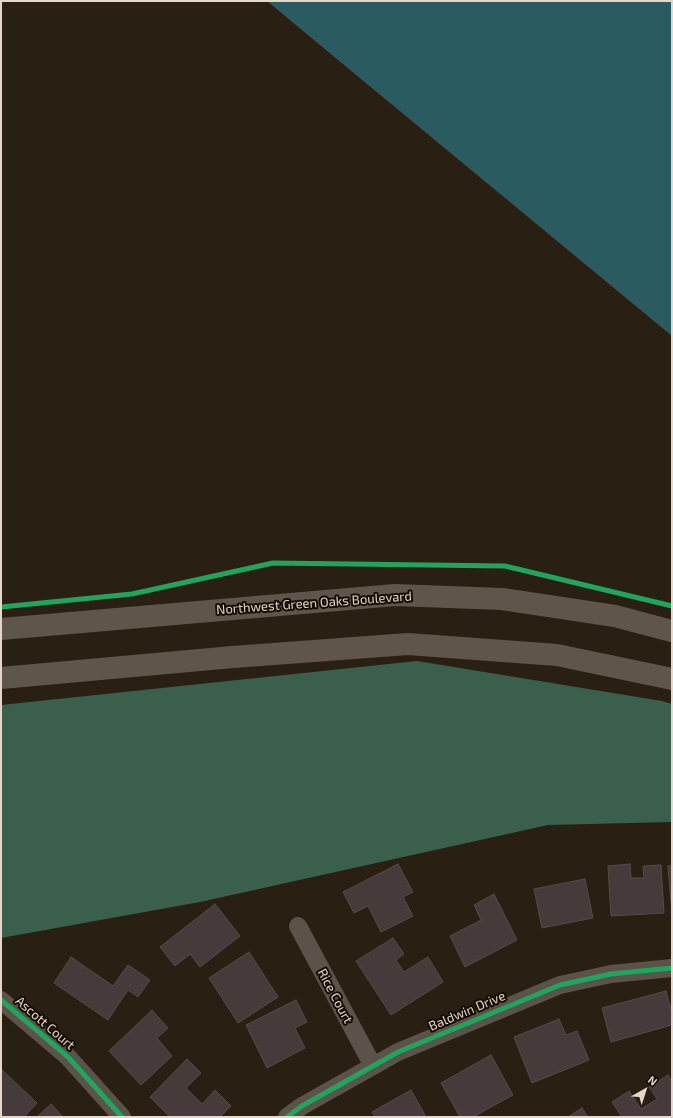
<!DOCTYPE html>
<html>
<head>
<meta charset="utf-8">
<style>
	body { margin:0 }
	#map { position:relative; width:673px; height:1118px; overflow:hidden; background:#2a1f13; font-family:"Exo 2",sans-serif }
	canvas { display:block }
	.frame { position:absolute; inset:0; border:2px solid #e4d6c9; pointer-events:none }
	.north { position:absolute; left:625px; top:1070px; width:40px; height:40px; -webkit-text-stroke:3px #150c04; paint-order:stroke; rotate:39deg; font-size:11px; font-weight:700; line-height:16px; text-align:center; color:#e4d6c9 }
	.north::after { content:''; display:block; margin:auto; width:14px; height:18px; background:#e4d6c9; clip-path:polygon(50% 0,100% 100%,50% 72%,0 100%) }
</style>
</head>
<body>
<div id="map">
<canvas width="673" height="1118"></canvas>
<div class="frame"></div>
<div class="north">N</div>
</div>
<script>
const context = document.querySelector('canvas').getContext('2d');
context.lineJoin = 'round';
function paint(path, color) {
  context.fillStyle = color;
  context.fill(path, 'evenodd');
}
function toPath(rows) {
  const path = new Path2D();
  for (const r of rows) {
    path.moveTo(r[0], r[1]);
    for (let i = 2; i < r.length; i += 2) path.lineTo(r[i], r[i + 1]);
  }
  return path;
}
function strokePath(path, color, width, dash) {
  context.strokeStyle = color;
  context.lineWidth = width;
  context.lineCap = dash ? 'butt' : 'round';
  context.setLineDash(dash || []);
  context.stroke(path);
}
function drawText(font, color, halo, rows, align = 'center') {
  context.font = font + ' "Exo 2",sans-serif';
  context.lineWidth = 4;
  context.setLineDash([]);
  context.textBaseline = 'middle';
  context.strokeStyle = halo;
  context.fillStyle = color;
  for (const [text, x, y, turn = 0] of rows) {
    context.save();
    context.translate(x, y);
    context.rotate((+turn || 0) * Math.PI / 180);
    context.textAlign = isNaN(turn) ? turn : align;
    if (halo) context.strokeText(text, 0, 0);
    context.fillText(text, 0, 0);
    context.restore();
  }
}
paint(toPath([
	[417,661,662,701,672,704,672,822,548,825,200,902,1,938,1,705]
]), '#3a5f4c');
paint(toPath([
	[267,1,672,1,672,336,338,60]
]), '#2a5b61');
const building = toPath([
	[398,864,413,892,403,897,413,916,381,932,368,906,354,913,343,892,398,864],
	[630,864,631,878,644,878,643,866,661,865,664,913,611,916,608,866,630,864],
	[668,866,672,866,672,913,668,866],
	[585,879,593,918,542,928,534,889,585,879],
	[494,894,517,940,465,967,450,936,481,920,474,905,494,894],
	[215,904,240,936,200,967,190,954,175,966,160,947,215,904],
	[393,938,404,954,396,960,404,972,428,957,443,982,391,1015,356,961,393,938],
	[249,952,278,997,238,1023,209,978,249,952],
	[71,957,113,986,128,965,150,980,138,997,128,990,108,1020,54,983,71,957],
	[666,991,672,1013,672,1025,611,1042,602,1008,666,991],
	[296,1000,307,1022,295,1028,305,1048,267,1068,246,1025,296,1000],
	[152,1010,168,1028,157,1038,172,1056,141,1085,109,1051,152,1010],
	[559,1019,566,1035,577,1031,589,1060,532,1083,514,1037,559,1019],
	[491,1055,513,1095,473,1117,460,1117,441,1083,491,1055],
	[187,1059,201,1073,186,1088,202,1104,215,1090,231,1106,220,1117,170,1117,150,1097,187,1059],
	[1,1069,37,1103,24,1117,1,1117,1,1069],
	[668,1075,672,1081,672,1117,622,1117,612,1102,629,1091,641,1109,657,1099,649,1087,668,1075],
	[411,1090,426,1117,375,1117,372,1112,411,1090],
	[51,1104,63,1117,37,1117,51,1104],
	[582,1108,588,1117,568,1117,582,1108]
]);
paint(building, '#463a3b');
strokePath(building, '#554b4a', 1);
strokePath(toPath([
	[298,926,373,1066],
	[1,1000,68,1057,122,1117],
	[287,1117,302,1106,398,1052,560,985,611,974,672,968]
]), '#5b524a', 18);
strokePath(toPath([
	[1,629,395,595,502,599,615,616,672,631],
	[1,678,233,657,408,644,557,655,672,679]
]), '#60554b', 22);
strokePath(toPath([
	[1,607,132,594,273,563,505,566,672,606],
	[1,1000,68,1057,122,1117],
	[287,1117,302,1106,398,1052,560,985,611,974,672,968]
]), '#20a55d', 5);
drawText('13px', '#e4d6c9', '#150c04', [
	["Northwest Green Oaks Boulevard",314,603,-4],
	["Rice Court",335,996,62],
	["Baldwin Drive",467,1011,-23],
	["Ascott Court",45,1023,41]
]);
</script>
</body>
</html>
